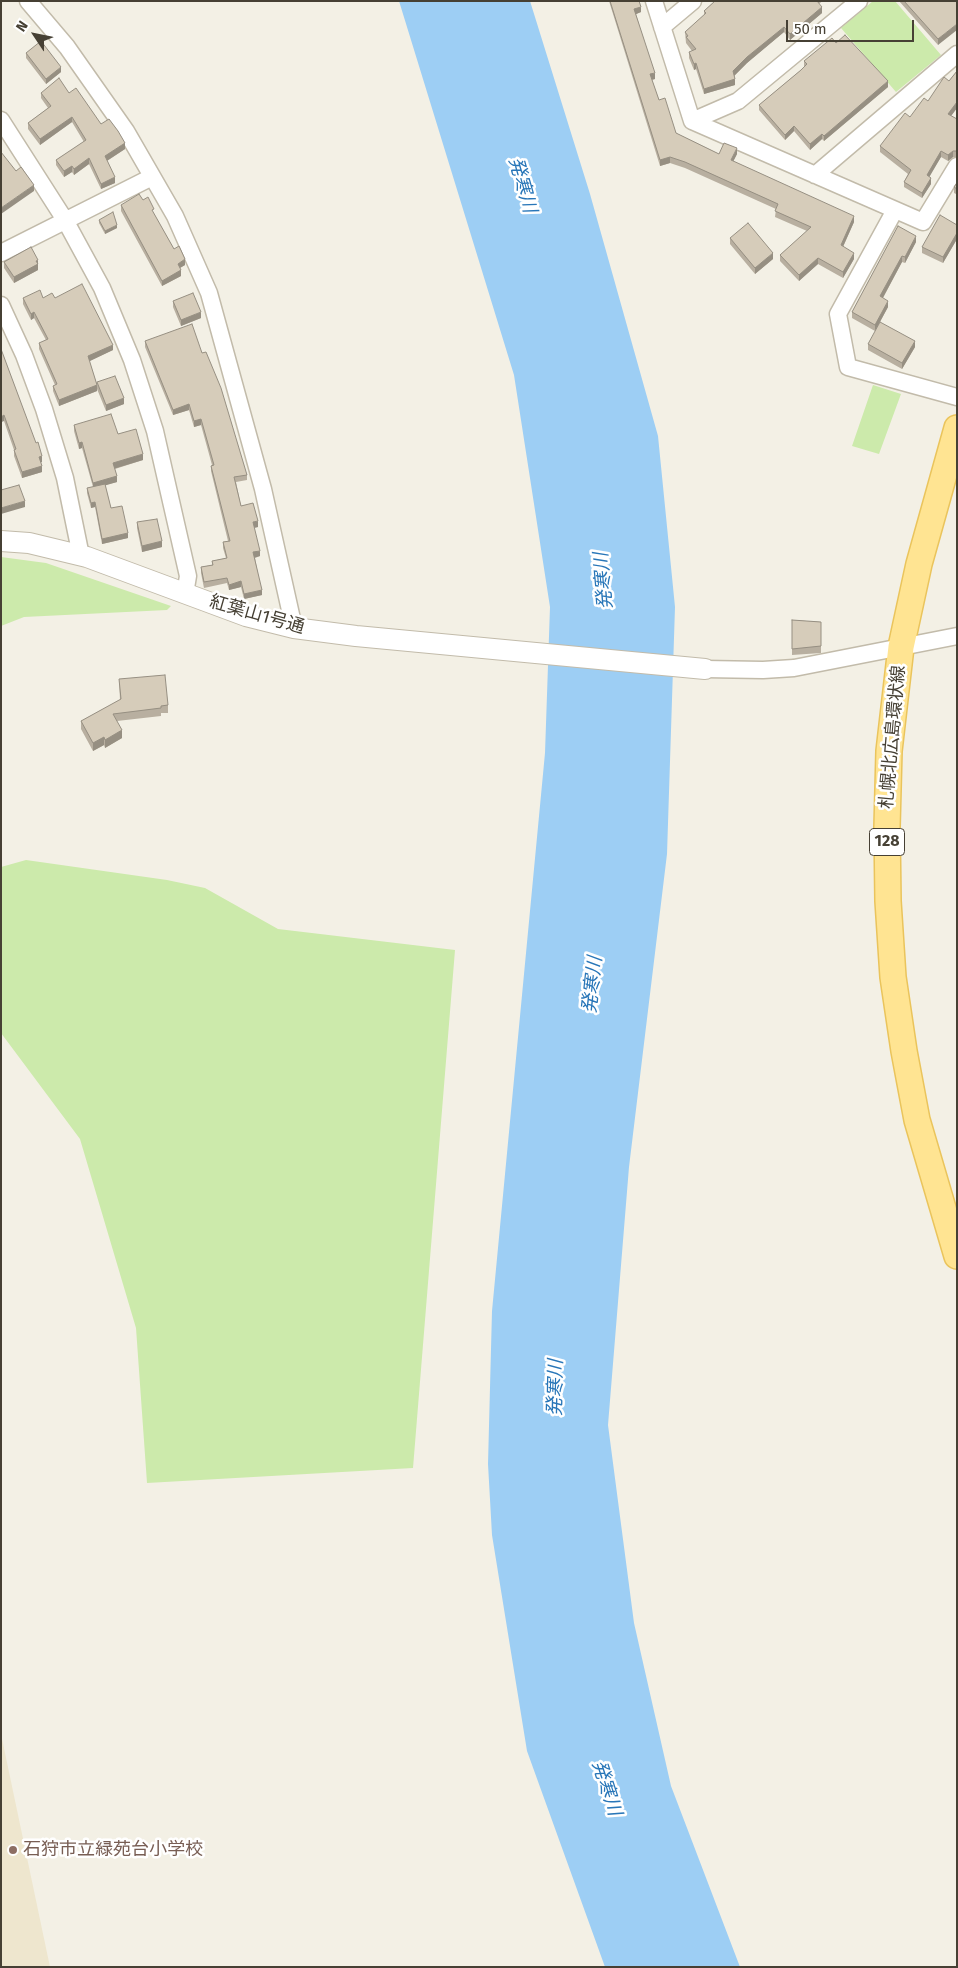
<!DOCTYPE html>
<html>
<head>
<meta charset="utf-8">
<style>
	body { margin:0 }
	#map { position:relative; width:958px; height:1968px; overflow:hidden; background:#f3f0e5; font-family:"Fira Sans",sans-serif }
	canvas { display:block }
	.frame { position:absolute; inset:0; border:2px solid #464034; pointer-events:none }
	.north { position:absolute; left:10px; top:10px; width:50px; height:50px; -webkit-text-stroke:4px #fff; paint-order:stroke; rotate:304deg; font-size:14px; font-weight:700; line-height:20px; text-align:center; color:#464034 }
	.north::after { content:''; display:block; margin:auto; width:18px; height:22px; background:#464034; clip-path:polygon(50% 0,100% 100%,50% 72%,0 100%) }
	.scale { position:absolute; left:786px; top:20px; width:128px; height:22px; box-sizing:border-box; border:2px solid #464034; border-top:0; padding-left:6px; font-size:15px; line-height:18px; white-space:nowrap; color:#464034; -webkit-text-stroke:4px #fff; paint-order:stroke }
</style>
</head>
<body>
<div id="map">
<canvas width="958" height="1968"></canvas>
<div class="frame"></div>
<div class="north">N</div>
<div class="scale">50 m</div>
</div>
<script>
const context = document.querySelector('canvas').getContext('2d');
context.lineJoin = 'round';
function paint(path, color) {
  context.fillStyle = color;
  context.fill(path, 'evenodd');
}
function toPath(rows) {
  const path = new Path2D();
  for (const r of rows) {
    path.moveTo(r[0], r[1]);
    for (let i = 2; i < r.length; i += 2) path.lineTo(r[i], r[i + 1]);
  }
  return path;
}
function strokePath(path, color, width, dash) {
  context.strokeStyle = color;
  context.lineWidth = width;
  context.lineCap = dash ? 'butt' : 'round';
  context.setLineDash(dash || []);
  context.stroke(path);
}
function drawText(font, color, halo, rows, align = 'center') {
  context.font = font + ' "Fira Sans","Noto Sans JP",sans-serif';
  context.lineWidth = 5;
  context.setLineDash([]);
  context.textBaseline = 'middle';
  context.strokeStyle = halo;
  context.fillStyle = color;
  for (const [text, x, y, turn = 0] of rows) {
    context.save();
    context.translate(x, y);
    context.rotate((+turn || 0) * Math.PI / 180);
    context.textAlign = isNaN(turn) ? turn : align;
    if (halo) context.strokeText(text, 0, 0);
    context.fillText(text, 0, 0);
    context.restore();
  }
}
paint(toPath([
	[1,1734,50,1967,1,1967]
]), '#eee6ce');
paint(toPath([
	[873,1,895,1,941,55,896,92,841,28],
	[873,385,901,394,879,454,852,446],
	[1,557,46,563,171,606,167,610,24,617,1,626],
	[26,860,167,880,205,888,278,929,455,950,413,1468,147,1483,136,1328,80,1139,1,1033,1,867]
]), '#cceaab');
paint(toPath([
	[399,1,530,1,590,194,658,436,675,607,667,854,629,1167,608,1425,634,1623,671,1786,740,1967,605,1967,527,1751,492,1535,488,1464,492,1311,545,753,550,607,514,375]
]), '#9dcef4');
const minor = toPath([
	[28,1,67,47,126,131,175,216,209,293,263,489,294,628],
	[654,1,692,121,923,222,957,166],
	[662,27,693,1],
	[1,120,65,220,102,288,132,360,155,431,188,576,185,594],
	[692,121,738,101,859,1],
	[815,175,957,54],
	[895,210,838,314,848,367,957,397],
	[1,253,152,177],
	[1,305,24,355,44,409,65,478,81,556],
	[705,669,763,670,794,668,957,636]
]);
const tertiary = toPath([
	[1,541,29,543,87,557,246,616,294,628,356,636,705,669]
]);
const primary = toPath([
	[957,428,919,564,901,647,889,751,887,827,888,901,893,977,904,1051,917,1120,957,1256]
]);
strokePath(minor, '#c2bbaa', 19);
strokePath(tertiary, '#c2bbaa', 22);
strokePath(primary, '#eac45c', 28);
strokePath(minor, '#fff', 16);
strokePath(tertiary, '#fff', 20);
strokePath(primary, '#ffe492', 25);
paint(toPath([
	[609,1,639,1,641,12,636,14,655,79,652,80,659,100,676,133,719,154,737,154,733,161,854,222,843,247,854,259,843,278,818,264,799,281,780,261,780,255,807,231,775,217,776,209,685,168,670,163,660,166],
	[715,1,822,1,819,4,822,13,790,40,784,32,747,63,734,76,735,85,704,94,696,69,694,70,689,58,689,52,692,51,686,43,685,32,704,15,704,11],
	[899,1,957,1,938,45],
	[836,43,888,87,824,141,822,139,810,150,794,131,785,140,759,110,759,105,801,70,804,67,804,61],
	[26,53,61,72,46,84,26,58],
	[957,71,957,108,951,116,957,119,957,157,953,157,948,161,941,157,929,176,931,184,922,198,904,187,904,182,908,174,880,152,880,146,949,81],
	[41,93,69,93,101,124,125,149,107,161,115,183,101,189,89,164,74,175,72,172,64,177,56,165,56,160,84,142,72,122,40,145,28,129,28,123,48,108,41,98],
	[957,183,957,199,956,199,956,194,954,193,954,187],
	[143,200,154,214,174,249,185,265,180,268,181,276,162,286,121,211,121,205],
	[99,220,117,228,105,234,99,223],
	[957,225,957,239,943,263,922,253,922,247],
	[898,226,916,242,905,263,902,262,883,298,888,307,875,331,852,318,852,312],
	[730,238,773,259,755,274,730,244],
	[4,262,38,266,38,270,14,283,4,268],
	[23,298,55,298,113,350,89,361,97,384,124,404,106,411,97,389,97,391,59,406,53,391,53,386,55,385,39,349,39,343,46,340,34,318,31,320,23,304],
	[173,301,201,318,181,326,173,307],
	[145,341,202,353,247,475,247,480,236,482,241,506,258,527,254,528,260,556,255,558,262,595,244,599,241,587,229,590,227,583,204,588,201,573,201,567,212,565,212,561,226,558,223,548,223,542,228,541,211,471,211,466,212,465,201,425,194,427,189,410,173,415,145,347],
	[868,344,915,347,902,369,868,350],
	[1,349,42,462,41,462,42,472,22,478,14,456,14,450,4,421,1,422],
	[74,425,118,434,143,460,115,469,117,482,105,485,111,508,128,538,102,544,95,507,91,508,87,493,87,488,93,487,82,448,79,449,74,431],
	[137,522,162,547,142,552,137,528],
	[792,620,821,622,821,653,792,655],
	[119,679,168,705,168,713,161,713,161,716,117,721,122,738,105,748,104,745,93,751,81,729,81,721,120,700]
]), '#b8afa0');
paint(toPath([
	[641,7,641,12,634,15,634,9],
	[822,7,822,13,790,40,790,34],
	[957,24,957,30,938,45,938,39],
	[784,27,784,32,747,63,733,77,733,71,747,57],
	[696,63,696,69,694,70,694,64],
	[61,67,61,72,46,84,46,79],
	[655,73,655,79,650,80,650,74],
	[735,79,735,85,704,94,704,89],
	[888,81,888,87,824,141,824,136],
	[957,102,957,108,948,120,948,114],
	[72,117,72,122,40,145,40,139],
	[794,126,794,131,785,140,785,135],
	[822,134,822,139,810,150,810,144],
	[125,143,125,149,105,162,105,156],
	[737,148,737,154,731,166,731,160],
	[941,151,941,157,927,181,927,175],
	[953,151,953,157,948,161,948,155],
	[670,157,670,163,660,166,660,160],
	[89,158,89,164,74,175,74,169],
	[72,166,72,172,64,177,64,171],
	[115,177,115,183,101,189,101,184],
	[931,178,931,184,922,198,922,193],
	[34,185,34,191,1,214,1,208],
	[854,216,854,222,841,251,841,245],
	[117,225,117,228,105,234,105,231],
	[957,233,957,239,943,263,943,257],
	[916,236,916,242,905,263,905,257],
	[773,253,773,259,755,274,755,268],
	[854,253,854,259,843,278,843,272],
	[902,256,902,262,880,303,880,296],
	[818,258,818,264,799,281,799,275],
	[185,259,185,265,178,269,178,264],
	[38,260,38,270,14,283,14,277],
	[181,270,181,276,162,286,162,281],
	[888,301,888,307,875,331,875,325],
	[34,312,34,318,31,320,31,314],
	[201,312,201,318,181,326,181,320],
	[915,341,915,347,902,369,902,363],
	[113,345,113,350,88,362,88,356],
	[97,385,97,391,59,406,59,400],
	[124,398,124,404,106,411,106,405],
	[189,404,189,410,173,415,173,410],
	[4,415,4,421,1,422,1,417],
	[201,419,201,425,194,427,194,421],
	[82,442,82,448,79,449,79,443],
	[143,454,143,460,113,469,113,463],
	[42,456,42,462,39,463,39,457],
	[42,466,42,472,22,478,22,472],
	[117,476,117,482,93,489,93,483],
	[25,501,25,507,1,514,1,508],
	[95,502,95,507,91,508,91,503],
	[258,521,258,527,253,528,253,522],
	[128,533,128,538,102,544,102,539],
	[162,541,162,547,142,552,142,546],
	[260,551,260,556,253,558,253,552],
	[241,581,241,587,229,590,229,585],
	[262,590,262,595,244,599,244,594],
	[122,730,122,738,105,748,105,740],
	[104,737,104,745,93,751,93,743]
]), '#968f82');
const building = toPath([
	[610,1,639,1,641,7,634,9,655,73,650,74,659,100,665,98,676,133,719,154,724,143,737,148,731,160,854,216,841,245,854,253,843,272,818,258,799,275,780,255,811,227,775,211,778,204,685,162,670,157,660,160,610,1],
	[715,1,817,1,822,7,790,34,784,27,747,57,733,71,735,79,704,89,696,63,694,64,689,52,696,49,686,37,688,36,685,32,706,13,704,11,715,1],
	[904,1,957,1,957,24,938,39,904,1],
	[845,35,888,81,824,136,822,134,810,144,794,126,785,135,759,105,801,70,807,64,804,61,832,38,836,43,845,35],
	[41,41,61,67,46,79,26,53,41,41],
	[957,71,957,102,948,114,957,119,957,151,953,151,948,155,941,151,927,175,931,178,922,193,904,182,911,170,880,146,905,113,910,117,924,98,928,101,944,77,949,81,957,71],
	[59,78,69,93,76,88,101,124,109,119,118,131,125,143,105,156,115,177,101,184,89,158,74,169,72,166,64,171,56,160,86,140,72,117,40,139,28,123,51,106,41,93,59,78],
	[1,152,16,171,21,167,34,185,1,208,1,152],
	[957,183,957,189,954,187,957,183],
	[139,194,143,200,148,197,154,209,152,210,174,249,179,246,185,259,178,264,181,270,162,281,121,205,139,194],
	[113,212,117,225,105,231,99,220,113,212],
	[940,215,957,225,957,233,943,257,922,247,940,215],
	[748,223,773,253,755,268,730,238,748,223],
	[898,226,916,236,905,257,902,256,880,296,888,301,875,325,852,312,898,226],
	[31,247,38,260,36,261,38,264,14,277,4,262,31,247],
	[82,284,113,345,88,356,97,385,59,400,53,386,57,384,39,343,48,339,34,312,31,314,23,298,40,290,43,298,52,293,55,298,82,284],
	[193,293,201,312,181,320,173,301,193,293],
	[880,322,915,341,902,363,868,344,880,322],
	[192,324,202,353,206,352,221,388,247,475,234,477,241,506,253,503,258,521,253,522,260,551,253,552,262,590,244,594,241,581,229,585,227,578,204,582,201,567,213,565,212,561,227,558,223,542,230,541,211,466,214,465,201,419,194,421,189,404,173,410,145,341,192,324],
	[1,349,36,443,38,442,42,456,39,457,42,466,22,472,14,450,16,449,4,415,1,417,1,349],
	[115,376,124,398,106,405,97,382,115,376],
	[111,414,118,434,136,429,143,454,113,463,117,476,93,483,82,442,79,443,74,425,111,414],
	[105,484,111,508,122,506,128,533,102,539,95,502,91,503,87,488,105,484],
	[19,485,25,501,1,508,1,490,19,485],
	[157,519,162,541,142,546,137,522,157,519],
	[792,620,821,622,821,646,792,649,792,620],
	[165,675,168,705,161,706,161,708,113,714,122,730,105,740,104,737,93,743,81,721,121,699,119,679,165,675]
]);
paint(building, '#d6ccba');
strokePath(building, '#968f82', 1);
for (const [x, y, r, color] of [
	[13,1850,5,"#8d6e63"]
]) {
  const dot = new Path2D();
  dot.arc(x, y, r, 0, 2 * Math.PI);
  context.fillStyle = color;
  context.fill(dot);
  strokePath(dot, '#fff', 2);
}
for (const [x, y, w] of [
	[887,842,35]
]) {
  const box = new Path2D();
  box.roundRect(x - w / 2, y - 13.5, w, 27, 4);
  context.fillStyle = '#fff';
  context.fill(box);
  strokePath(box, '#464034', 1);
}
drawText('bold 16px', '#464034', null, [
	["128",887,842]
]);
drawText('18px', '#464034', '#fff', [
	["紅葉山1号通",257,615,16],
	["札幌北広島環状線",893,737,-85]
]);
drawText('18px', '#785e54', '#fff', [
	["石狩市立緑苑台小学校",23,1850]
], 'left');
drawText('italic 19px', '#2876b8', '#fff', [
	["発寒川",522,185,74],
	["発寒川",604,581,-95],
	["発寒川",593,985,-84],
	["発寒川",556,1388,-89],
	["発寒川",606,1788,72]
]);
</script>
</body>
</html>
